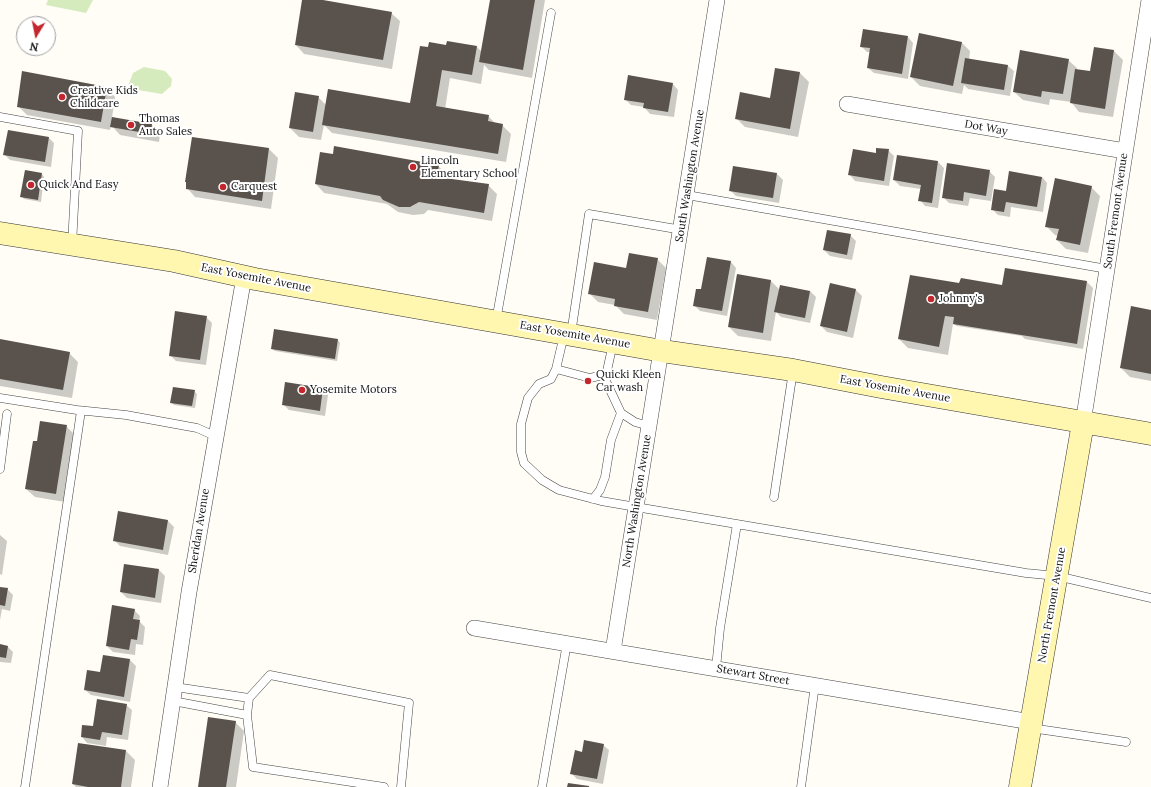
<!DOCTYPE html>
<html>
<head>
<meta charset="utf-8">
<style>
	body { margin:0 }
	#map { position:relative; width:1151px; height:787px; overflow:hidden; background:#fffdf5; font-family:Lora,serif }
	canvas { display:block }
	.north { position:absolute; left:16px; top:16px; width:40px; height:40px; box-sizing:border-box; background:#fff; border:1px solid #a0a0a0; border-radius:50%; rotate:190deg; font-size:11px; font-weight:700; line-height:16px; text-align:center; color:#111 }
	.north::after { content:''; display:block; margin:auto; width:14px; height:18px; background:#c4262e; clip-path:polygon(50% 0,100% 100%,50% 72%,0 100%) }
</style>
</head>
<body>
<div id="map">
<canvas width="1151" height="787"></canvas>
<div class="north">N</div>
</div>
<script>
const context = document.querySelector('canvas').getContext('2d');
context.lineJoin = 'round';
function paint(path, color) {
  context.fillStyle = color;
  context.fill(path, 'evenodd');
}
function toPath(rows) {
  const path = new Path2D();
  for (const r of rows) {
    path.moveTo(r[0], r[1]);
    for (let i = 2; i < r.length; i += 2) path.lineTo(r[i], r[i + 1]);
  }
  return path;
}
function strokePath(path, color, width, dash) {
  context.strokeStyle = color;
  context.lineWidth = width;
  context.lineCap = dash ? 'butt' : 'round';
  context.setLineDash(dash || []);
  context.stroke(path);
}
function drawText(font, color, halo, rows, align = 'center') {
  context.font = font + ' Lora,serif';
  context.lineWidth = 4;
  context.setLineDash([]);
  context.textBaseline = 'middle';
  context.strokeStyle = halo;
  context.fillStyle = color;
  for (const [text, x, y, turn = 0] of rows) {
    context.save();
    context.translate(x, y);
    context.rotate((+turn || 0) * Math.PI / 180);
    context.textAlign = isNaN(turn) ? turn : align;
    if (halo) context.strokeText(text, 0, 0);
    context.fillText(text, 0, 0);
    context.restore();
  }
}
paint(toPath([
	[48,0,93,0,86,13,46,5],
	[144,67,165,71,172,79,171,86,162,94,132,89,128,86,133,73]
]), '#d5ebbd');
paint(toPath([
	[303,0,317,0,391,13,400,21,392,69,304,54,296,45],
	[491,0,545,0,532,78,489,70,484,65,481,84,450,78,445,109,488,116,496,124,502,125,511,134,506,162,332,133,324,125,321,140,299,137,290,128,318,97,326,105,411,104,429,48,447,46,477,47,482,52],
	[908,37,913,43,908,79,874,73,868,68,871,52,867,52,861,46],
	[961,42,970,51,969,60,1008,66,1014,71,1010,96,968,89,964,85,962,94,920,86,911,77],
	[1095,48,1114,51,1123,60,1113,117,1079,112,1071,102,1050,99,1049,105,1023,100,1014,92,1068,60,1077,68,1077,70,1091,73],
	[800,73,809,82,798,137,745,127,736,118,771,99],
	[673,84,678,90,674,117,650,114,644,107,631,105,625,99],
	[107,88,115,97,112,118,152,125,160,134,159,142,120,135,111,125,110,130,27,115,18,106],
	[49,138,54,143,51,167,10,160,4,154],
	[193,138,269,149,278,158,271,209,195,197,187,188],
	[888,150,894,156,889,186,855,181,850,175,877,154],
	[938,162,944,168,938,208,925,206,920,200,921,189,900,186,894,180],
	[438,166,447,174,446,179,488,185,497,194,492,221,428,210,424,214,413,215,398,212,387,204,324,193,316,184],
	[734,167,777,174,783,180,779,203,736,196,730,190],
	[989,171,995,177,991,201,970,198,968,206,949,203,943,197],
	[42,174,44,177,41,202,24,199,21,196],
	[1042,177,1047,183,1043,212,1011,207,1010,217,998,215,992,209,1007,192],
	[1091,187,1100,196,1088,253,1066,249,1057,240,1058,236,1055,235,1046,226],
	[850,235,856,241,852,260,830,256,824,250],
	[657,259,666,268,657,320,624,314,615,305,598,302,589,293,627,269],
	[731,262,736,268,727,316,700,311,694,305,702,291],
	[737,276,771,281,780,290,810,291,816,297,810,323,781,317,776,312,771,341,738,336,729,327],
	[1087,282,1093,288,1083,349,1025,339,1022,336,957,326,953,324,948,355,908,348,899,339,959,284,1003,286],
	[830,284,856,290,862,296,853,338,827,332,821,326],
	[1151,311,1151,381,1130,377,1121,368],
	[206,317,212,323,206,365,176,361,170,355],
	[0,340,69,353,78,362,72,398,0,386],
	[338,340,340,343,337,361,275,351,272,349],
	[323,389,328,395,325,416,289,410,283,404],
	[194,391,197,394,195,408,174,405,171,402],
	[66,426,75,435,65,502,35,497,26,489,38,443],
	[168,521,174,527,168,555,120,546,114,540],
	[0,535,7,541,2,575,0,574],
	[125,565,159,570,165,576,161,603,127,598,121,592],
	[0,588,7,589,13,595,10,611,2,609,0,620],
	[134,610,140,616,139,621,145,627,143,645,136,644,135,655,113,652,107,646],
	[0,645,7,646,13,652,11,663,0,662],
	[104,656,130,660,136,666,130,702,91,695,85,690,101,673],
	[126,705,132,710,128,740,107,737,106,746,87,743,82,737],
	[235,722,244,731,236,787,199,787],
	[79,744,126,751,135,760,131,787,76,787,73,784],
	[603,745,609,750,603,784,577,779,571,773,583,753]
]), '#0003');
paint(toPath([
	[302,0,323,0,392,12,383,60,295,45],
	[490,0,535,0,523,70,479,62],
	[863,29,908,36,902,74,867,68,870,48,860,47],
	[919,33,962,42,953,86,910,77],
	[447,41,477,46,472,75,442,70,436,106,489,115,488,121,503,124,498,154,322,125,328,89,410,103,420,46,428,47,429,42,446,45],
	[1094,47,1114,50,1105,109,1070,103,1075,69,1090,71],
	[1020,50,1069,59,1063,94,1042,91,1041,97,1013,92],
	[965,58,1008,65,1004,90,961,83],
	[775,68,800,72,790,129,735,119,740,92,770,98],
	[22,71,107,87,101,122,17,107],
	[628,75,673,83,668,112,643,108,644,103,624,100],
	[295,92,319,96,313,132,289,128],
	[112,117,152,124,151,134,110,127],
	[8,130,49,137,45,162,3,155],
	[192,137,269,148,262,201,186,189,186,182,185,182],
	[334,146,439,165,437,177,489,184,484,213,419,202,410,207,399,207,383,200,380,196,315,184,320,152,333,154],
	[876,148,889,149,884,181,848,175,853,149,876,153],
	[897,155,938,161,932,203,918,201,921,185,893,180],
	[947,163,990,170,986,196,964,192,963,201,942,198],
	[733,166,777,173,773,198,729,191],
	[25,170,42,173,38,200,20,197],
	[1009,171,1042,177,1037,207,1006,202,1004,212,991,210,994,189,1006,191],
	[1055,178,1092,186,1080,245,1056,240,1059,229,1045,227],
	[827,230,851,234,847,255,823,250],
	[629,253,658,258,648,312,614,306,615,299,588,294,594,262,626,268],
	[707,257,731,261,722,311,693,306,696,289,701,289],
	[1005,268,1087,281,1077,344,953,324,954,317,945,316,939,347,898,339,910,275,959,283,961,278,1002,285],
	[737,274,771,280,763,333,728,327],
	[830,283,856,289,847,332,820,326],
	[780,285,810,291,805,318,774,312],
	[1131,306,1151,310,1151,374,1120,368],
	[175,311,207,316,200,360,169,356],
	[274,329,338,339,335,359,271,349],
	[0,339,70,352,63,390,0,379],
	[285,382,323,388,320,411,282,405],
	[173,387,195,390,192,406,170,403],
	[40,421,67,425,56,494,25,489,33,441,37,441],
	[118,511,168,520,163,550,113,541],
	[124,564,159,569,155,598,120,592],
	[0,587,8,588,5,606,0,605],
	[112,605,135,609,133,619,140,620,137,640,131,639,129,650,106,646],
	[0,644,8,646,6,658,0,657],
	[103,655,130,659,124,697,84,690,87,670,100,672],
	[97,699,127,704,122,735,102,732,100,740,81,737,82,725,93,726],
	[208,717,236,721,226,787,198,787],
	[584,740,604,744,597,779,570,774,575,750,582,752],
	[78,743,126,750,121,787,88,787,72,784],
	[568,783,589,786,589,787,567,787]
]), '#5a524d');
const lane = toPath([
	[0,117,78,131,72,245],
	[687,195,1107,269],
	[496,321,551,13],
	[571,334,589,214,682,230],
	[564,335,556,369,551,379,539,384,528,398,521,424,521,452,524,463,542,480,559,490,601,501,636,507,1026,573,1057,576,1151,598],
	[556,369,590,378,603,375,607,371,613,343],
	[603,375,621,413,635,422,649,426],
	[0,398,77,410,126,415,197,428,215,436],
	[0,469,7,414],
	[774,497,793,371],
	[593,499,600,490,605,477,611,440,621,413],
	[716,668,720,628,737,524],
	[175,687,249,698],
	[173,701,247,715],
	[1031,728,1126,742],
	[25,787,81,411],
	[384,787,253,767,247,715,249,698,270,675,409,703,401,787],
	[542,787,567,643],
	[801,787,815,685]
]);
const street = toPath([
	[847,104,1125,151],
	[1083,423,1149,0],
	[474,628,1031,722],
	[613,651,717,0],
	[160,787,189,592,244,277]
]);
const secondary = toPath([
	[0,233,174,261,255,279,662,351,793,370,881,387,1151,434],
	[1020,787,1083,423]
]);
strokePath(lane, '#444', 9);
strokePath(street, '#444', 16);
strokePath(secondary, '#333', 23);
strokePath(lane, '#fff', 8);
strokePath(street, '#fff', 15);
strokePath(secondary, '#fff6b0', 22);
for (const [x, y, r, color] of [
	[62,97,4,"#c4262e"],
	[131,125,4,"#c4262e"],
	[413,167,4,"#c4262e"],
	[31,185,4,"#c4262e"],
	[223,187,4,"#c4262e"],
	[931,299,4,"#c4262e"],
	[588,381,4,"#c4262e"],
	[302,390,4,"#c4262e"]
]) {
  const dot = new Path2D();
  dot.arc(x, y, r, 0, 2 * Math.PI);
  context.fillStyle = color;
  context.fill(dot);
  strokePath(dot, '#fff', 1.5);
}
drawText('11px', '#111', '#fff', [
	["Creative Kids",70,91],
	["Childcare",70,104],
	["Thomas",139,119],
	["Auto Sales",139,132],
	["Lincoln",421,161],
	["Elementary School",421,174],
	["Quick And Easy",39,185],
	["Carquest",231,187],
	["Johnny's",939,299],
	["Quicki Kleen",596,375],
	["Car wash",596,388],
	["Yosemite Motors",310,390]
], 'left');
drawText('11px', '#111', '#fff', [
	["Dot Way",986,128,10],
	["South Washington Avenue",690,176,-81],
	["South Fremont Avenue",1116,211,-82],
	["East Yosemite Avenue",256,278,11],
	["East Yosemite Avenue",575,335,10],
	["East Yosemite Avenue",895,389,10],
	["North Washington Avenue",637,501,-81],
	["Sheridan Avenue",199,531,-81],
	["North Fremont Avenue",1052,605,-80],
	["Stewart Street",753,675,10]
]);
</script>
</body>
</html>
